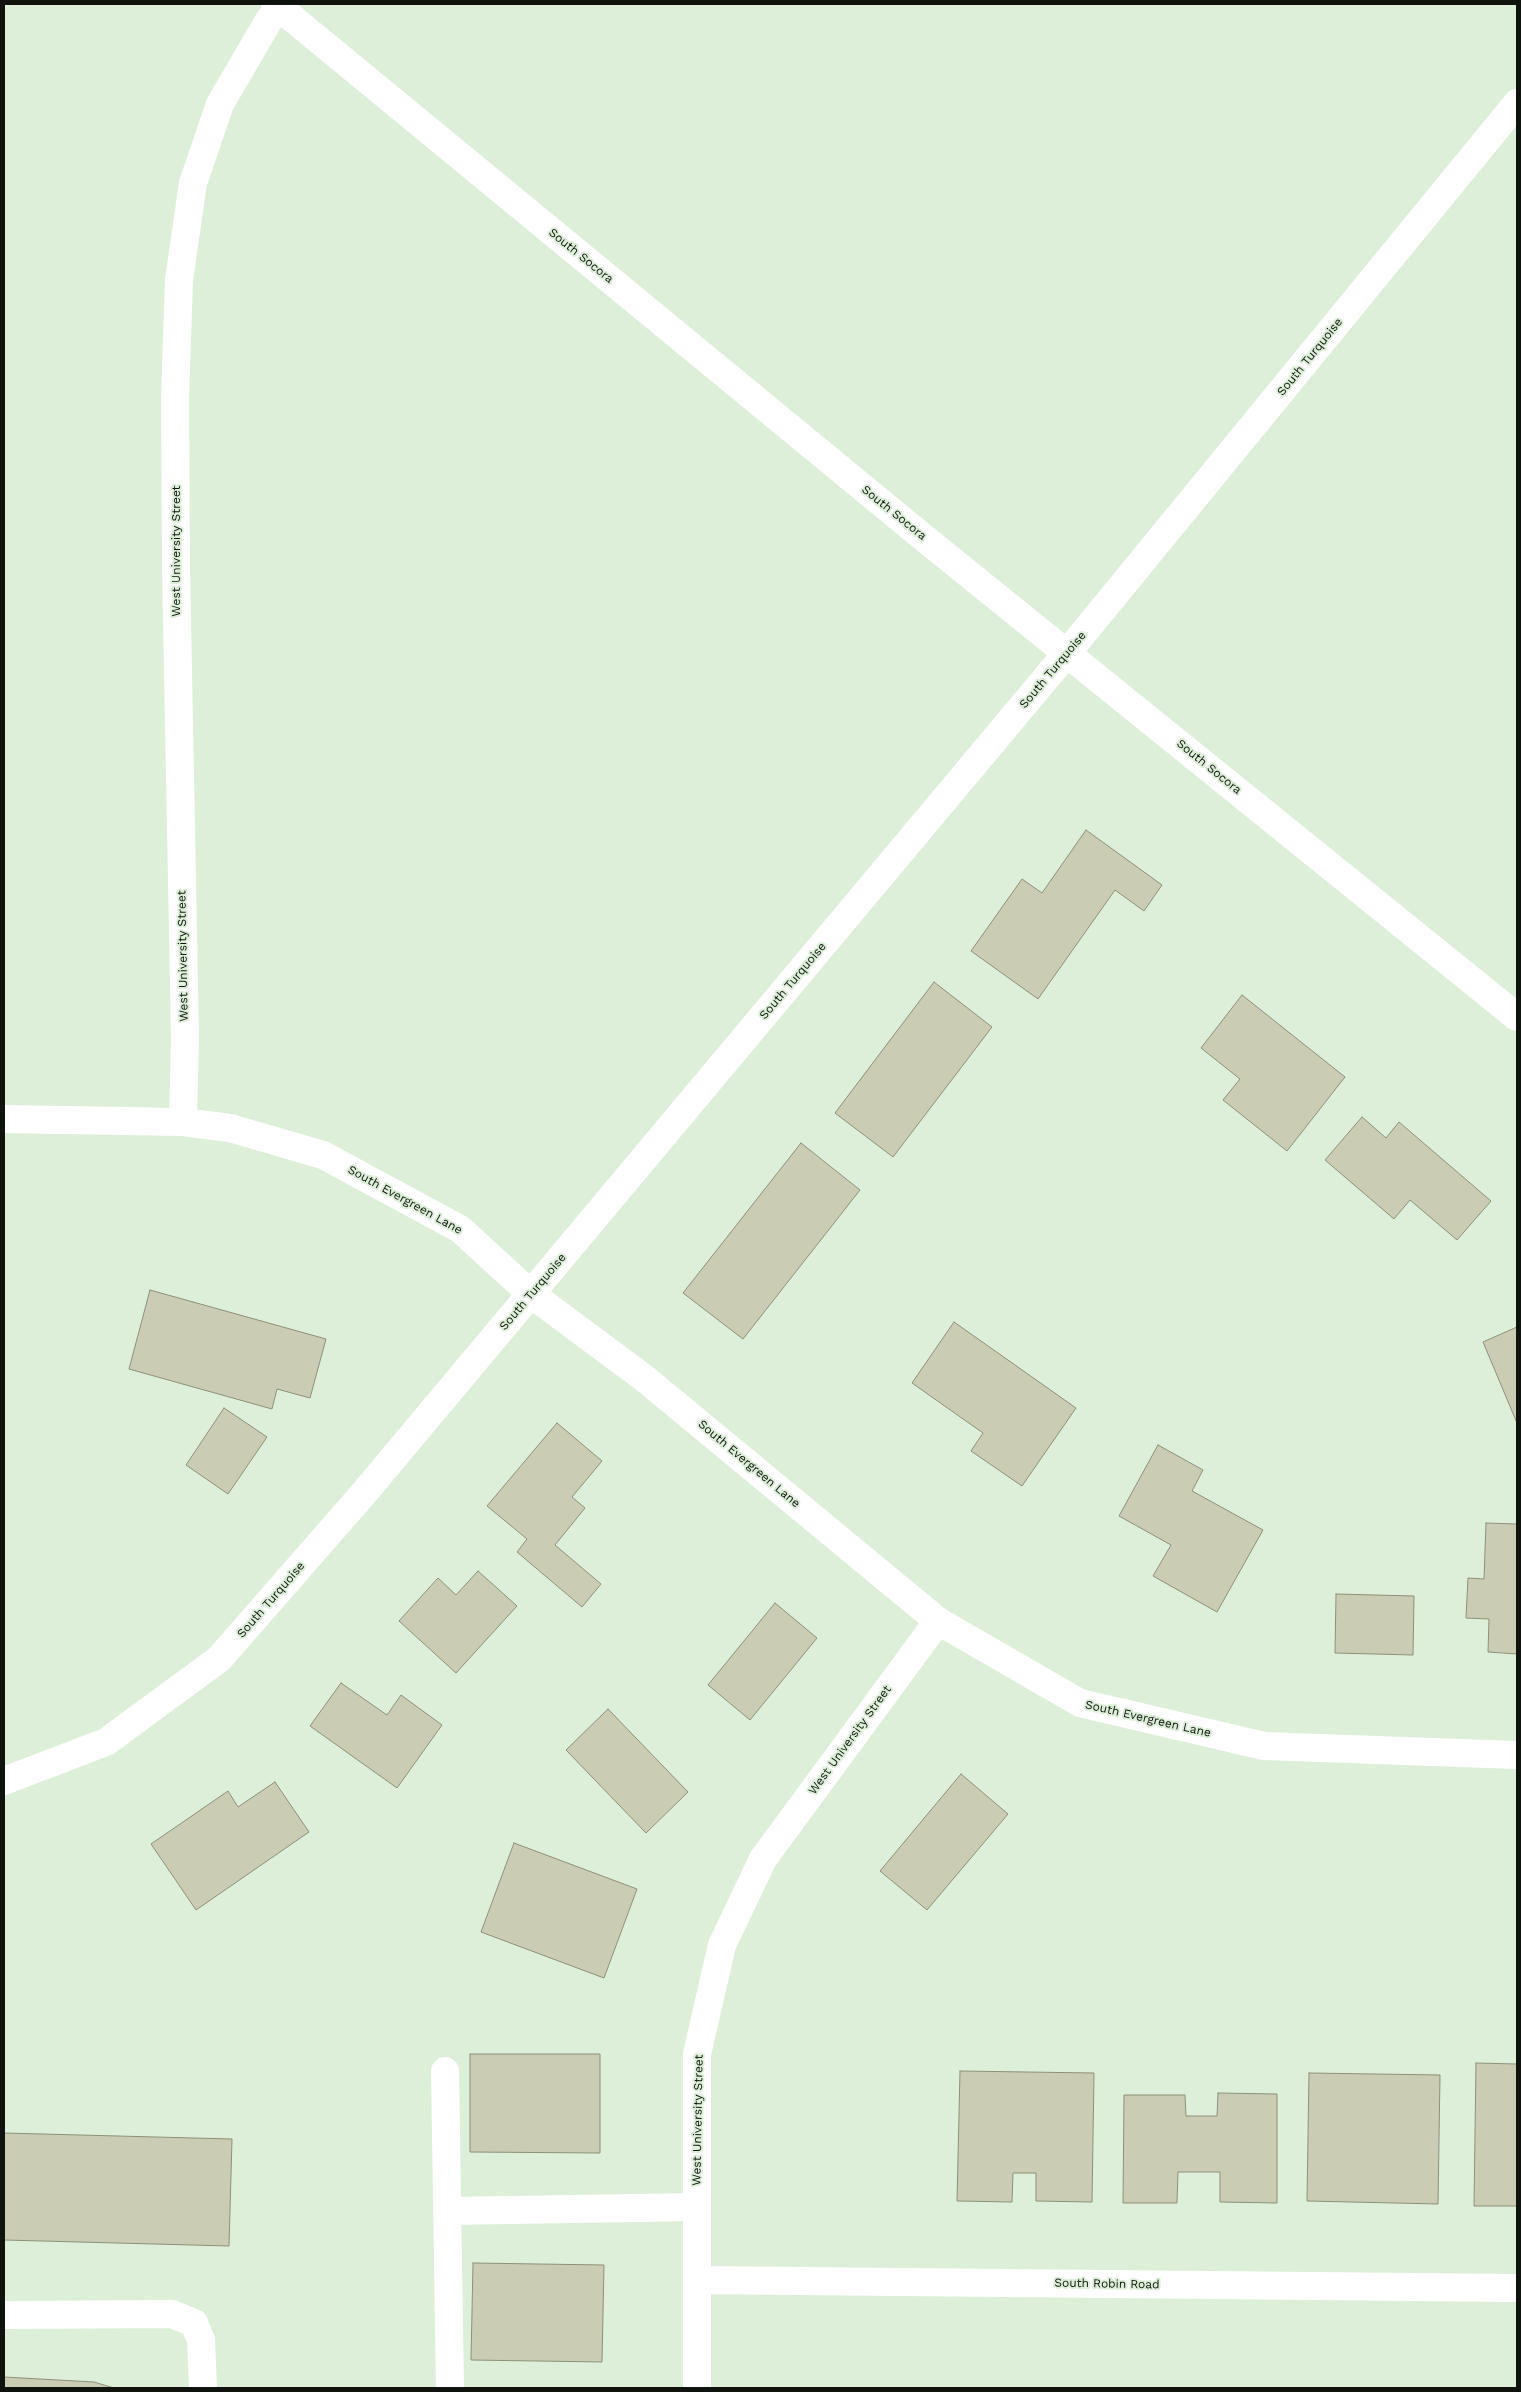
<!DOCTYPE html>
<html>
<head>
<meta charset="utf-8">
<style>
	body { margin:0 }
	#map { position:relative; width:1521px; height:2392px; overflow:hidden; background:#ddefd9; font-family:"Work Sans",sans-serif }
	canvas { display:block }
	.frame { position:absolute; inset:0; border:5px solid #0e140d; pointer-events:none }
</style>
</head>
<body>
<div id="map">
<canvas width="1521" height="2392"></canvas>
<div class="frame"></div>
</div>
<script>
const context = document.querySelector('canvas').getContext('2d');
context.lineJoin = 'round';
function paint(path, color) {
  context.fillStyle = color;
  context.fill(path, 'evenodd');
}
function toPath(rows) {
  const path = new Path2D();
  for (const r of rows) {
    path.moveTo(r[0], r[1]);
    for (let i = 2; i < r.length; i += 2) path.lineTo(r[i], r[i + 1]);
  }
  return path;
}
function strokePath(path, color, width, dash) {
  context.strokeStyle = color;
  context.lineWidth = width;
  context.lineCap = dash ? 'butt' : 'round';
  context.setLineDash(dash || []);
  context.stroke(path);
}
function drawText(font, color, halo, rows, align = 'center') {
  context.font = font + ' "Work Sans",sans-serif';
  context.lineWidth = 4;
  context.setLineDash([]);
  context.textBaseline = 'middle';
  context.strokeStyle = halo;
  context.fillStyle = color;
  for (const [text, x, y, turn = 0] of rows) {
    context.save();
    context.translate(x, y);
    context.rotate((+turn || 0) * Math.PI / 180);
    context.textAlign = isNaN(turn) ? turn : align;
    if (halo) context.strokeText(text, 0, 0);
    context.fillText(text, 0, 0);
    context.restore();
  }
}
const building = toPath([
	[1086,830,1162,885,1144,911,1115,890,1038,999,971,951,1022,879,1042,893,1086,830],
	[934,982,992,1027,893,1157,835,1113,934,982],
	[1242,995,1345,1077,1287,1151,1223,1100,1240,1079,1201,1048,1242,995],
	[1362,1117,1386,1138,1399,1122,1491,1201,1457,1240,1410,1200,1394,1219,1325,1160,1362,1117],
	[801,1143,860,1190,743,1339,683,1293,801,1143],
	[150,1290,326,1339,310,1398,277,1389,272,1409,129,1369,150,1290],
	[954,1322,1076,1408,1022,1486,971,1451,983,1433,912,1383,954,1322],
	[1517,1327,1517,1423,1483,1342,1517,1327],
	[224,1408,267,1437,228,1494,186,1465,224,1408],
	[557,1423,602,1461,572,1497,585,1508,555,1545,601,1584,582,1607,517,1552,527,1539,487,1506,557,1423],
	[1158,1445,1203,1470,1192,1491,1263,1530,1217,1612,1153,1576,1171,1545,1119,1516,1158,1445],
	[1486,1523,1517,1524,1517,1654,1488,1652,1489,1619,1466,1618,1468,1578,1484,1579,1486,1523],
	[478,1571,517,1606,456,1673,399,1621,438,1578,456,1595,478,1571],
	[1336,1594,1414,1596,1413,1655,1335,1653,1336,1594],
	[775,1603,817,1638,750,1720,708,1685,775,1603],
	[341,1683,387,1715,401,1695,442,1725,397,1788,310,1726,341,1683],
	[608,1709,688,1792,646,1833,566,1750,608,1709],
	[961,1774,1008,1814,927,1910,880,1871,961,1774],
	[275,1782,309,1832,196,1910,151,1844,228,1791,238,1807,275,1782],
	[514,1843,637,1889,604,1978,481,1932,514,1843],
	[470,2054,600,2054,600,2153,470,2152,470,2054],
	[1476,2063,1517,2064,1517,2206,1474,2206,1476,2063],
	[960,2071,1094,2073,1092,2202,1036,2201,1036,2173,1013,2173,1012,2202,957,2201,960,2071],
	[1309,2073,1440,2075,1438,2204,1307,2201,1309,2073],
	[1218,2093,1277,2094,1277,2203,1220,2202,1220,2172,1178,2172,1177,2203,1123,2203,1124,2095,1185,2095,1186,2116,1217,2116,1218,2093],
	[4,2133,232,2139,229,2246,4,2240,4,2133],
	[473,2263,604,2265,602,2362,471,2360,473,2263],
	[4,2377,94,2382,114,2388,4,2388,4,2377]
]);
paint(building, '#cacdb3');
strokePath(building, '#8d9077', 1);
strokePath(toPath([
	[275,4,924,538,1517,1017],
	[4,1119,183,1122,230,1128,323,1155,460,1229,531,1294,644,1378,938,1621,1080,1703,1264,1746,1517,1755],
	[183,1122,185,1038,176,566,175,398,179,280,193,183,220,104,269,20,284,4],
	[4,1781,106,1742,219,1659,364,1493,1067,653,1517,103],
	[445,2071,450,2388],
	[447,2211,697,2207],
	[697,2280,1517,2288],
	[4,2315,172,2314,194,2323,201,2340,203,2388],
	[697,2388,697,2054,722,1945,763,1859,938,1621]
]), '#fff', 28);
drawText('12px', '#0e140d', '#ddefd9', [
	["South Socora",581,256,39],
	["South Turquoise",1310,357,-51],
	["South Socora",894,513,39],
	["West University Street",176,551,-90],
	["South Turquoise",1053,670,-50],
	["South Socora",1209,767,39],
	["West University Street",183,956,-91],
	["South Turquoise",793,981,-50],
	["South Evergreen Lane",405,1200,29],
	["South Turquoise",533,1292,-50],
	["South Evergreen Lane",749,1464,40],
	["South Turquoise",271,1600,-49],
	["South Evergreen Lane",1148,1719,13],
	["West University Street",850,1740,-54],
	["West University Street",698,2120,-89],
	["South Robin Road",1107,2284,1]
]);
</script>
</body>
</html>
